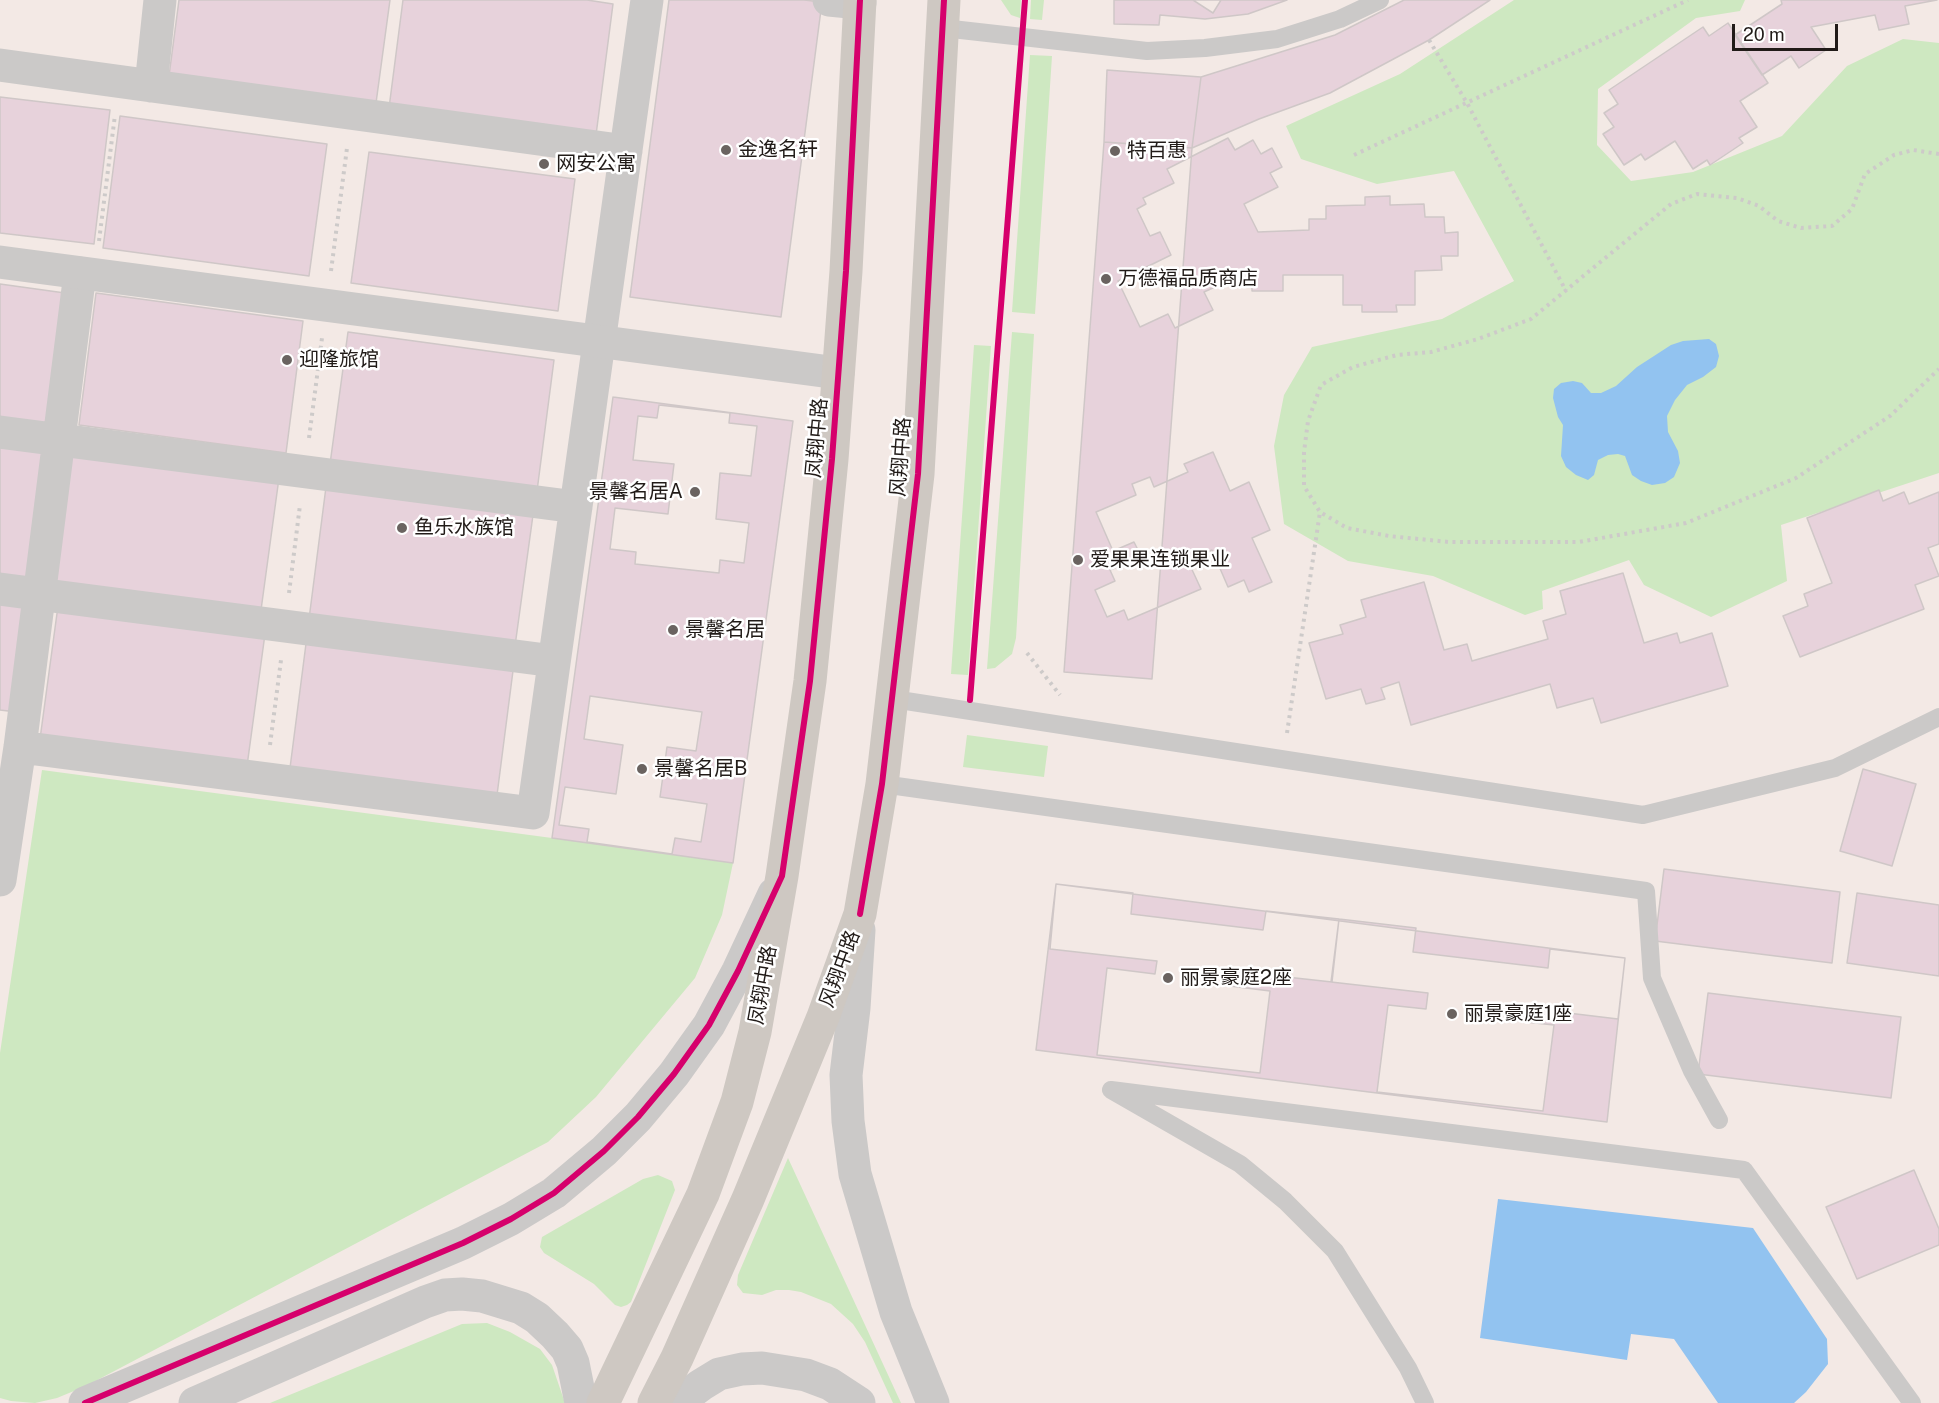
<!DOCTYPE html>
<html>
<head>
<meta charset="utf-8">
<style>
	body { margin:0 }
	#map { position:relative; width:1939px; height:1403px; overflow:hidden; background:#f3e9e5; font-family:"Public Sans",sans-serif }
	canvas { display:block }
	.scale { position:absolute; left:1732px; top:24px; width:106px; height:27px; box-sizing:border-box; border:3px solid #211b18; border-top:0; padding-left:8px; font-size:18px; line-height:21px; white-space:nowrap; color:#211b18; -webkit-text-stroke:4px #fff; paint-order:stroke }
</style>
</head>
<body>
<div id="map">
<canvas width="1939" height="1403"></canvas>
<div class="scale">20 m</div>
</div>
<script>
const context = document.querySelector('canvas').getContext('2d');
context.lineJoin = 'round';
function paint(path, color) {
  context.fillStyle = color;
  context.fill(path, 'evenodd');
}
function toPath(rows) {
  const path = new Path2D();
  for (const r of rows) {
    path.moveTo(r[0], r[1]);
    for (let i = 2; i < r.length; i += 2) path.lineTo(r[i], r[i + 1]);
  }
  return path;
}
function strokePath(path, color, width, dash) {
  context.strokeStyle = color;
  context.lineWidth = width;
  context.lineCap = dash ? 'butt' : 'round';
  context.setLineDash(dash || []);
  context.stroke(path);
}
function drawText(font, color, halo, rows, align = 'center') {
  context.font = font + ' "Public Sans","Noto Sans SC",sans-serif';
  context.lineWidth = 5;
  context.setLineDash([]);
  context.textBaseline = 'middle';
  context.strokeStyle = halo;
  context.fillStyle = color;
  for (const [text, x, y, turn = 0] of rows) {
    context.save();
    context.translate(x, y);
    context.rotate((+turn || 0) * Math.PI / 180);
    context.textAlign = isNaN(turn) ? turn : align;
    if (halo) context.strokeText(text, 0, 0);
    context.fillText(text, 0, 0);
    context.restore();
  }
}
paint(toPath([
	[1001,0,1021,0,1020,18,1011,15],
	[1031,0,1044,0,1042,20,1030,19],
	[1514,0,1745,0,1740,11,1696,18,1598,89,1597,145,1631,181,1693,172,1782,136,1847,66,1903,39,1939,43,1939,473,1781,525,1787,581,1711,617,1644,585,1629,560,1542,591,1543,609,1525,615,1433,576,1348,561,1284,524,1274,446,1284,395,1312,347,1442,319,1514,281,1454,171,1377,184,1301,159,1286,126,1400,74],
	[1030,55,1052,56,1035,314,1012,312],
	[1012,332,1034,334,1016,638,1012,654,995,668,987,669],
	[974,345,991,346,968,675,951,674],
	[967,735,1048,746,1044,777,963,767],
	[42,770,552,838,733,863,722,915,695,978,596,1097,548,1142,86,1386,57,1398,35,1403,11,1401,0,1398,0,1053],
	[788,1158,901,1403,893,1403,865,1342,853,1324,831,1304,801,1292,789,1290,776,1290,762,1295,743,1293,737,1285,738,1275],
	[658,1175,672,1181,675,1190,631,1302,627,1305,621,1307,615,1305,594,1284,544,1253,540,1247,542,1237,643,1179],
	[487,1323,510,1332,540,1349,552,1365,565,1403,270,1403,462,1324]
]), '#cee8c1');
paint(toPath([
	[1709,339,1716,344,1719,356,1716,367,1703,377,1687,385,1675,400,1667,416,1668,432,1678,451,1680,463,1674,477,1665,483,1652,485,1641,481,1632,475,1625,456,1618,454,1608,455,1598,460,1594,475,1588,480,1576,475,1566,467,1561,456,1563,425,1558,417,1553,398,1554,389,1561,383,1573,381,1582,383,1591,393,1601,393,1616,386,1637,367,1671,345,1683,341],
	[1498,1199,1753,1228,1827,1339,1828,1364,1806,1392,1794,1403,1718,1403,1674,1339,1631,1334,1627,1360,1480,1338]
]), '#92c3f0');
const building = toPath([
	[179,0,390,0,376,103,169,76,179,0],
	[403,0,587,0,613,4,596,135,389,108,403,0],
	[669,0,804,0,822,2,781,317,630,297,669,0],
	[1114,0,1287,0,1248,14,1205,19,1160,15,1159,25,1114,24,1114,0],
	[1193,0,1221,0,1213,13,1193,0],
	[1404,0,1490,0,1429,40,1330,93,1259,119,1192,148,1201,77,1335,35,1404,0],
	[1781,0,1937,0,1905,6,1909,24,1879,30,1875,15,1811,27,1826,50,1799,68,1791,56,1762,75,1735,35,1782,4,1781,0],
	[1728,23,1768,83,1740,101,1757,127,1739,138,1743,143,1710,165,1707,160,1693,169,1675,141,1645,160,1641,154,1624,165,1603,134,1614,127,1604,113,1618,104,1609,90,1703,27,1709,36,1728,23],
	[1107,70,1201,77,1192,148,1104,142,1107,70],
	[0,97,110,110,94,244,0,233,0,97],
	[120,116,327,144,309,276,103,248,120,116],
	[1228,138,1235,150,1253,140,1261,154,1272,148,1282,167,1270,173,1278,187,1244,204,1258,232,1309,230,1309,219,1326,219,1326,206,1365,205,1365,197,1390,196,1390,205,1424,204,1425,217,1444,217,1445,233,1458,232,1458,256,1441,256,1442,270,1415,271,1415,305,1396,305,1397,312,1362,312,1362,305,1343,305,1343,275,1283,275,1283,291,1252,291,1252,270,1204,292,1213,310,1175,328,1168,314,1140,327,1118,281,1171,255,1160,232,1150,236,1137,209,1146,204,1143,198,1174,183,1167,169,1228,138],
	[1104,142,1192,148,1152,679,1064,672,1104,142],
	[369,152,575,179,558,311,351,283,369,152],
	[0,284,65,293,46,429,0,422,0,284],
	[96,293,303,321,286,453,79,425,96,293],
	[348,332,554,360,537,491,330,464,348,332],
	[613,397,793,421,733,863,552,838,613,397],
	[659,405,730,413,729,423,757,426,751,476,720,473,716,519,749,523,744,563,720,560,719,573,635,564,636,552,610,549,615,508,668,514,674,464,633,460,638,416,657,418,659,405],
	[0,445,47,451,29,587,0,583,0,445],
	[72,450,279,478,261,610,55,582,72,450],
	[1213,452,1230,491,1249,482,1270,530,1252,538,1272,582,1249,592,1244,580,1228,587,1212,550,1188,561,1201,589,1128,620,1124,610,1107,617,1095,590,1115,581,1110,570,1141,556,1134,542,1113,551,1096,512,1136,495,1132,484,1150,477,1154,487,1188,472,1184,464,1213,452],
	[326,487,533,515,515,646,309,619,326,487],
	[1879,490,1883,501,1904,492,1909,504,1939,492,1939,544,1928,548,1939,576,1915,585,1924,609,1800,657,1783,616,1808,606,1804,594,1832,583,1807,518,1879,490],
	[1623,573,1644,643,1677,633,1680,643,1712,633,1728,686,1601,723,1593,698,1557,708,1550,684,1411,725,1399,682,1381,688,1385,699,1366,704,1361,689,1326,699,1309,643,1343,634,1340,625,1366,617,1361,600,1424,582,1444,650,1467,644,1472,661,1548,639,1543,621,1566,614,1560,591,1623,573],
	[0,598,31,603,16,712,0,710,0,598],
	[58,606,265,634,247,766,40,739,58,606],
	[307,636,514,663,497,795,290,768,307,636],
	[590,696,702,712,696,751,667,747,660,797,707,804,701,842,675,838,672,854,587,842,589,829,559,825,565,787,616,794,623,745,584,739,590,696],
	[1863,769,1916,784,1892,866,1840,851,1863,769],
	[1664,869,1840,892,1832,963,1655,941,1664,869],
	[1056,884,1133,893,1131,914,1263,930,1266,911,1339,919,1332,982,1232,971,1230,986,1270,991,1260,1073,1097,1055,1107,968,1155,974,1157,961,1050,949,1056,884],
	[1056,884,1625,958,1607,1122,1036,1050,1056,884],
	[1857,893,1939,905,1939,976,1847,963,1857,893],
	[1339,919,1416,928,1413,952,1548,968,1550,949,1625,958,1618,1019,1518,1007,1516,1021,1554,1025,1543,1111,1377,1092,1388,1005,1426,1009,1428,993,1331,982,1339,919],
	[1708,993,1901,1017,1891,1098,1698,1074,1708,993],
	[1914,1170,1939,1229,1939,1245,1857,1279,1826,1207,1914,1170]
]);
paint(building, '#e7d2db');
strokePath(building, '#cfc7c7', 1.5);
strokePath(toPath([
	[1429,40,1467,103,1566,291],
	[1939,154,1913,150,1894,155,1865,174,1852,209,1832,226,1801,228,1778,221,1759,206,1737,198,1697,194,1671,204,1531,319,1478,339,1431,352,1397,355,1353,367,1321,385,1308,421,1304,452,1304,486,1320,512,1347,528,1389,536,1449,542,1579,542,1686,523,1796,478,1890,416,1939,369],
	[1354,155,1688,0],
	[99,241,115,115],
	[331,271,347,148],
	[309,438,322,338],
	[289,593,300,505],
	[1027,653,1060,695],
	[1287,733,1320,512],
	[270,745,281,660]
]), '#cdcac9', 4, [3, 4.5]);
strokePath(toPath([
	[943,28,1147,51,1205,48,1277,39,1340,19,1380,0],
	[893,699,1643,815,1835,768,1939,717],
	[882,784,1646,891,1652,978,1692,1071,1719,1120],
	[1425,1403,1408,1368,1335,1251,1285,1201,1240,1164,1111,1090,1744,1170,1912,1403]
]), '#cbc9c8', 18);
strokePath(toPath([
	[829,0,860,3],
	[0,65,626,151],
	[151,86,160,0],
	[0,432,576,507],
	[0,589,554,661],
	[20,747,533,813,647,0],
	[0,880,20,747,80,273]
]), '#cbc9c8', 33);
strokePath(toPath([
	[0,262,838,373]
]), '#cbc9c8', 33);
strokePath(toPath([
	[859,930,854,1008,846,1075,848,1121,855,1174,896,1312,933,1403],
	[85,1403,463,1243,511,1219,554,1193,604,1151,638,1117,674,1074,709,1025,738,971,774,894],
	[195,1403,425,1302,445,1295,462,1294,482,1296,521,1308,537,1318,555,1335,567,1349,573,1363,581,1403],
	[677,1403,701,1385,719,1374,742,1369,762,1368,806,1375,830,1384,859,1403]
]), '#cbc9c8', 33);
strokePath(toPath([
	[603,1403,703,1194,737,1102,755,1032,782,876,810,681,832,459,846,271,860,0],
	[654,1403,677,1358,748,1199,823,1017,860,914,882,784,918,474,944,0]
]), '#cec8c2', 33);
strokePath(toPath([
	[970,700,1025,0],
	[860,914,882,784,918,474,944,0],
	[85,1403,463,1243,511,1219,554,1193,604,1151,638,1117,674,1074,709,1025,738,971,782,876,810,681,832,459,846,271,860,0]
]), '#d6006c', 6);
for (const [x, y, r, color] of [
	[726,150,6,"#6a6360"],
	[1115,151,6,"#6a6360"],
	[544,164,6,"#6a6360"],
	[1106,279,6,"#6a6360"],
	[287,360,6,"#6a6360"],
	[695,492,6,"#6a6360"],
	[402,528,6,"#6a6360"],
	[1078,560,6,"#6a6360"],
	[673,630,6,"#6a6360"],
	[642,769,6,"#6a6360"],
	[1168,978,6,"#6a6360"],
	[1452,1014,6,"#6a6360"]
]) {
  const dot = new Path2D();
  dot.arc(x, y, r, 0, 2 * Math.PI);
  context.fillStyle = color;
  context.fill(dot);
  strokePath(dot, '#fff', 2);
}
drawText('20px', '#211b18', '#fff', [
	["金逸名轩",738,150],
	["特百惠",1127,151],
	["网安公寓",556,164],
	["万德福品质商店",1118,279],
	["迎隆旅馆",299,360],
	["景馨名居A",683,492,"right"],
	["鱼乐水族馆",414,528],
	["爱果果连锁果业",1090,560],
	["景馨名居",685,630],
	["景馨名居B",654,769],
	["丽景豪庭2座",1180,978],
	["丽景豪庭1座",1464,1014]
], 'left');
drawText('20px', '#211b18', '#fff', [
	["凤翔中路",817,438,-85],
	["风翔中路",901,457,-86],
	["风翔中路",840,969,-70],
	["凤翔中路",763,985,-80]
]);
</script>
</body>
</html>
